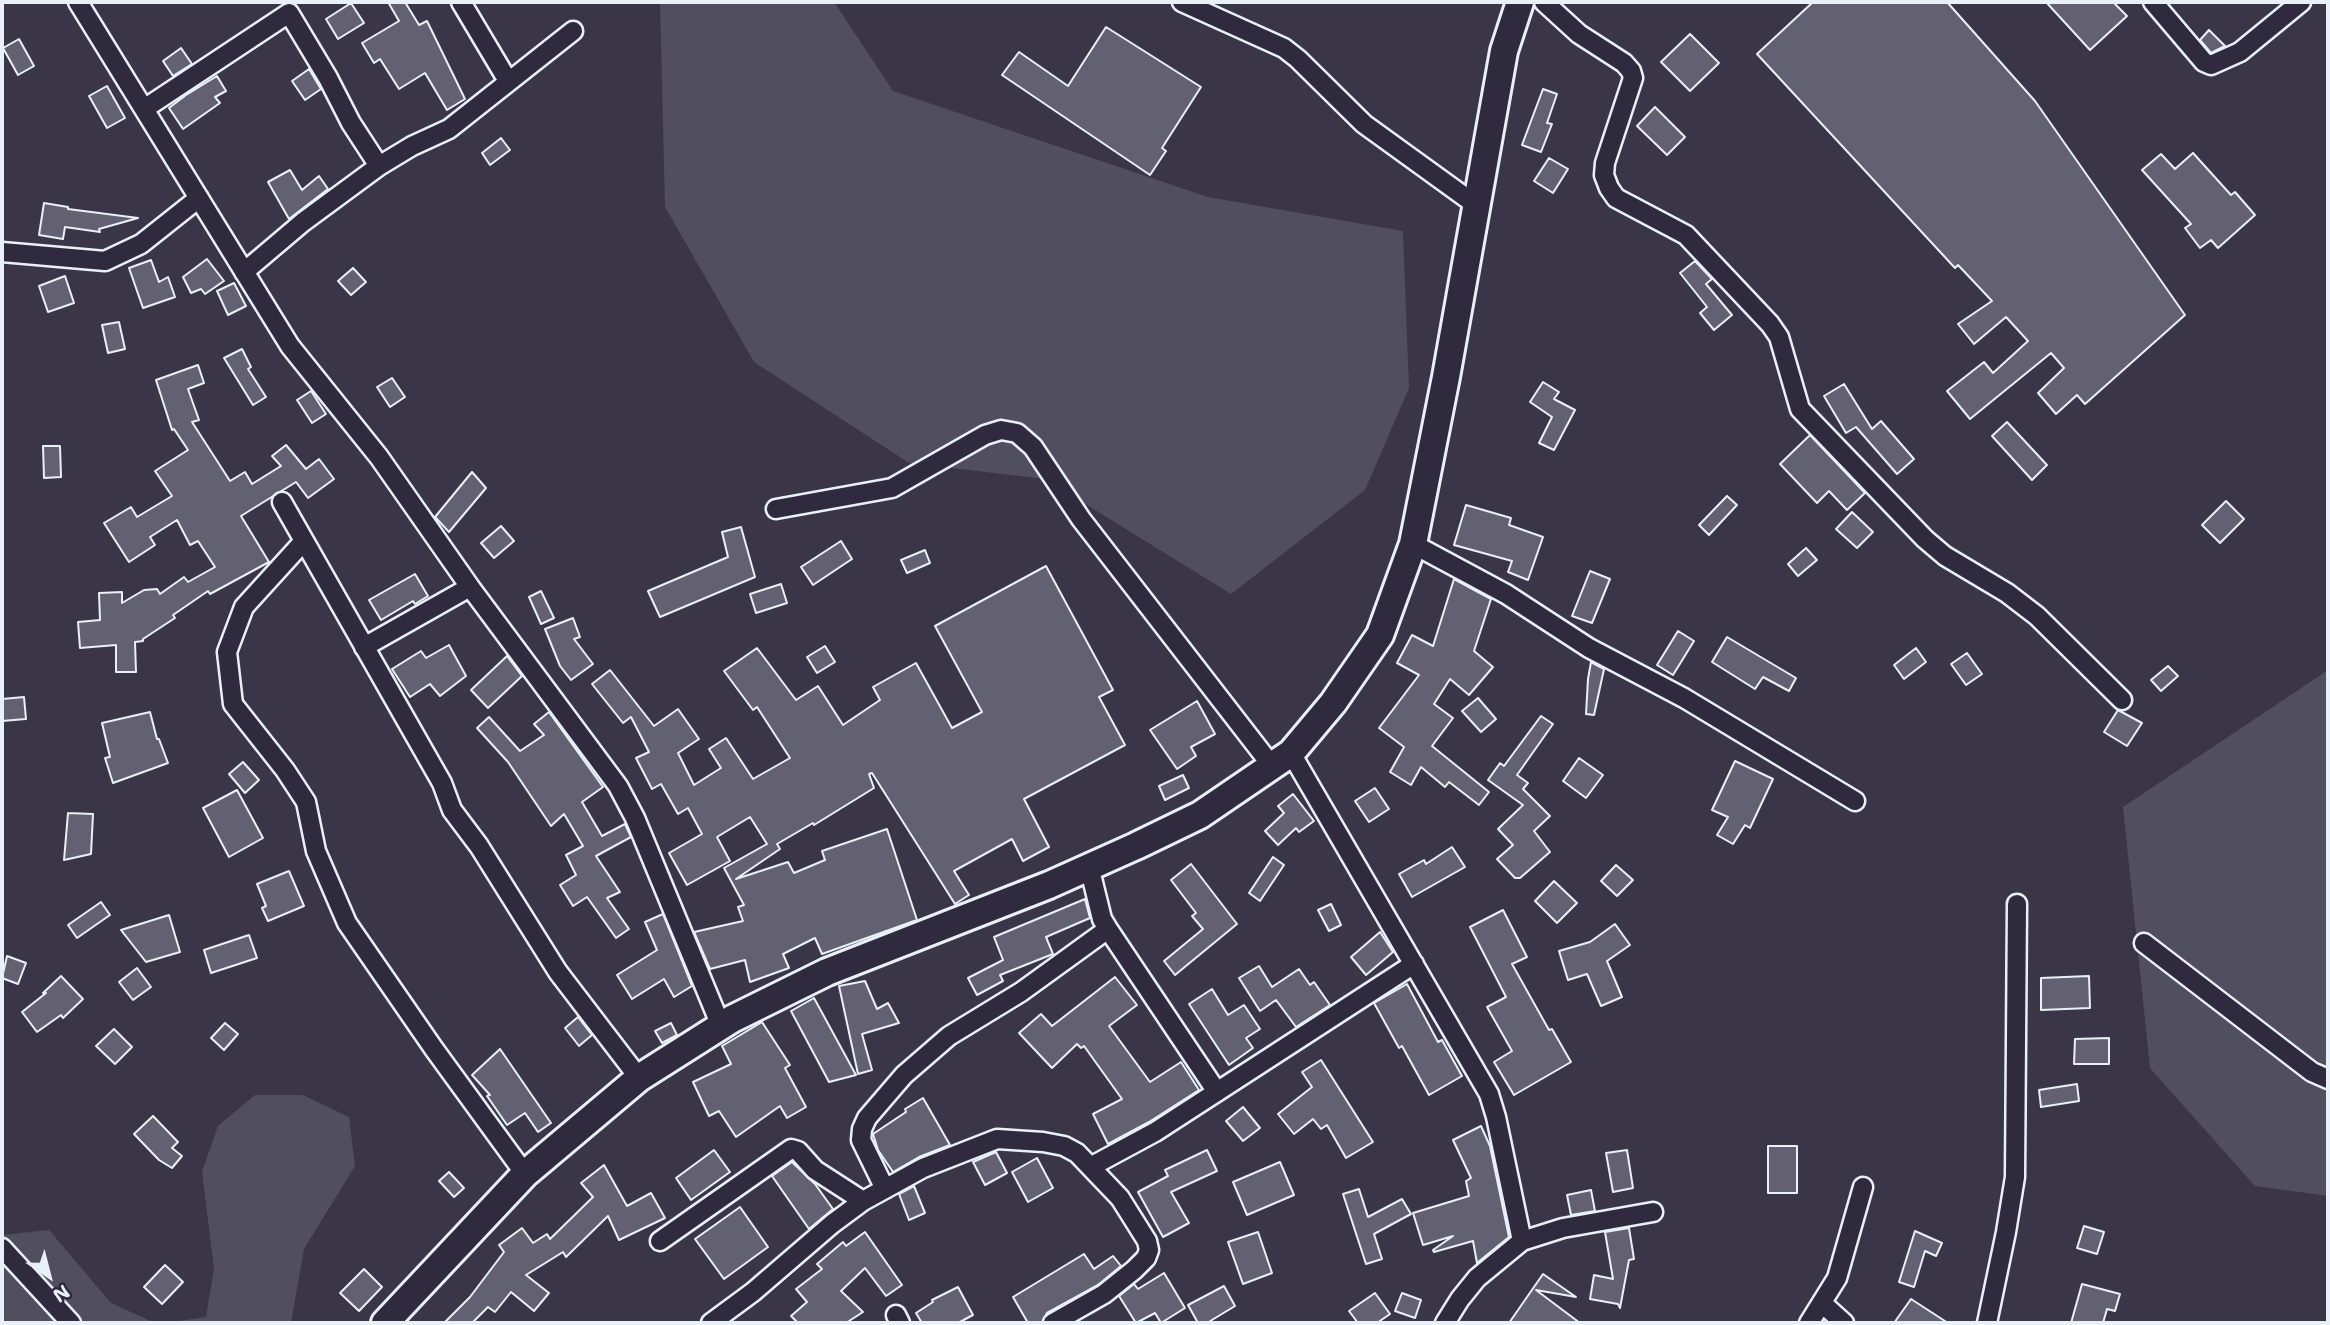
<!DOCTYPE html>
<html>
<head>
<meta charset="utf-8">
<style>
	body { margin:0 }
	#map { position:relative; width:2330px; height:1325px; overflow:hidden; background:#3a3648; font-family:"Shantell Sans",sans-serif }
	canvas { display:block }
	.frame { position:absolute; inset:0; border:4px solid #e8f1f8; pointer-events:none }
	.north { position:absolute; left:14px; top:1241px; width:70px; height:70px; -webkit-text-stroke:5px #2f2a3d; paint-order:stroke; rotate:145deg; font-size:19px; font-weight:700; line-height:28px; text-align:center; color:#e8f1f8 }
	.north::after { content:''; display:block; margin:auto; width:24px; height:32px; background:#e8f1f8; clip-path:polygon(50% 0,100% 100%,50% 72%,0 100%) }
</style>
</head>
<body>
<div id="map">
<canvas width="2330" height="1325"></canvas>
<div class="frame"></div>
<div class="north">N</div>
</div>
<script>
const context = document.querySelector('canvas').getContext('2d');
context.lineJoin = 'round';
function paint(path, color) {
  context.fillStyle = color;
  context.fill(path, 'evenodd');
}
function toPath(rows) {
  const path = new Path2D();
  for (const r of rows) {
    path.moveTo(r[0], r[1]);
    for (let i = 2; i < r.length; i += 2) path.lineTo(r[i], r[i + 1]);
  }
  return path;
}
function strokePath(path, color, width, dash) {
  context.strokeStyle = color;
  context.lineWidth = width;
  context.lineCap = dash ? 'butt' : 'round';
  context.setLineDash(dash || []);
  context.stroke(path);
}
paint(toPath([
	[660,2,834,2,893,91,1208,197,1403,231,1409,388,1365,490,1231,594,1045,479,909,463,754,362,665,207],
	[2328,670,2328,1196,2255,1186,2150,1068,2123,807],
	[255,1095,303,1095,349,1117,355,1166,304,1249,291,1323,165,1323,206,1317,214,1269,202,1172,218,1126],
	[49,1230,111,1303,155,1323,2,1323,2,1235]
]), '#504e5f');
const building = toPath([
	[388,2,405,2,419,25,427,21,465,99,447,110,425,73,399,89,380,59,374,63,362,43,399,21,388,2],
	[1813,2,1947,2,2035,101,2185,315,2085,404,2077,395,2056,414,2038,393,2064,368,2051,353,1970,419,1947,391,1984,362,1993,373,2028,341,2006,317,1974,344,1958,324,1992,301,1958,265,1955,268,1757,54,1813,2],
	[2046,2,2113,2,2127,16,2090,50,2046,2],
	[351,3,364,23,338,39,326,19,351,3],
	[1106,27,1201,87,1162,148,1166,151,1150,175,1002,75,1019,52,1068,86,1106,27],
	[2209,30,2225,46,2211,53,2200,40,2209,30],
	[1690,34,1719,63,1690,91,1661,62,1690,34],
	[19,39,34,66,18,75,3,48,19,39],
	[181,48,192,64,173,76,163,61,181,48],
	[309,69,321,89,305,100,292,81,309,69],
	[217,76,226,91,215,97,220,103,183,129,169,108,186,95,217,76],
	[107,86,125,118,107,128,89,96,107,86],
	[1543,89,1557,94,1547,123,1552,124,1541,152,1522,145,1543,89],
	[1655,107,1685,137,1667,155,1637,126,1655,107],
	[501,138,510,150,490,165,482,153,501,138],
	[2193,153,2231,195,2235,192,2255,215,2218,248,2211,240,2200,248,2185,228,2191,224,2142,170,2161,154,2175,169,2193,153],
	[1549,158,1568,169,1553,193,1534,181,1549,158],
	[290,170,302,190,319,176,328,189,289,219,268,182,290,170],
	[44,203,68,207,68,209,138,218,99,229,100,232,65,227,63,239,39,235,44,203],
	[207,259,224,281,205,294,201,289,191,293,183,277,207,259],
	[151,260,159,282,168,277,175,297,143,308,129,268,151,260],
	[1695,261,1712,279,1706,284,1732,315,1714,330,1700,313,1707,307,1680,273,1695,261],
	[353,268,366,282,351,295,338,281,353,268],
	[65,276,74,303,48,312,39,286,65,276],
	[234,283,246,306,228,315,217,291,234,283],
	[119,322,125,349,108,353,102,325,119,322],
	[242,349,251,367,248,369,266,397,253,405,224,358,242,349],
	[198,365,204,383,188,389,199,420,192,422,230,481,245,472,252,484,281,466,272,456,286,445,306,469,319,459,334,479,308,498,296,482,241,516,269,562,210,594,208,591,173,615,175,618,143,639,143,641,135,642,136,672,116,672,116,645,80,648,78,622,100,620,99,593,122,592,122,603,144,590,157,589,160,594,184,577,188,582,215,567,198,541,190,545,177,520,150,537,155,545,129,562,104,523,131,507,137,517,172,496,155,471,188,450,174,429,172,430,156,380,198,365],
	[392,378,405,397,390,407,377,387,392,378],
	[1543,382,1559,392,1554,399,1575,410,1554,450,1539,443,1552,417,1530,402,1543,382],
	[1844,384,1872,429,1881,421,1914,459,1897,474,1856,427,1846,433,1824,396,1844,384],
	[311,391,326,414,312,423,297,400,311,391],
	[2007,422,2047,465,2032,480,1992,436,2007,422],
	[1810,435,1865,493,1847,510,1829,491,1817,503,1780,464,1810,435],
	[43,446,60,446,61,477,44,478,43,446],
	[472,472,486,488,449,532,435,517,472,472],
	[1727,496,1737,505,1709,535,1699,525,1727,496],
	[2226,501,2244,519,2220,543,2202,525,2226,501],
	[1466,505,1511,518,1509,525,1543,537,1528,580,1508,572,1512,561,1454,545,1466,505],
	[1852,512,1873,532,1857,548,1836,529,1852,512],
	[501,526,514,541,494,558,481,543,501,526],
	[741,527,755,577,660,617,648,591,728,557,722,532,741,527],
	[841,541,852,559,813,585,801,567,841,541],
	[1806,548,1817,560,1798,576,1788,564,1806,548],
	[925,550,930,563,907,573,901,560,925,550],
	[1046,566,1113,690,1099,697,1125,745,1024,799,1049,847,1023,861,1012,839,954,871,969,895,955,904,872,773,869,774,874,788,814,825,813,823,777,844,780,849,736,879,788,862,794,873,825,860,822,851,887,829,917,920,822,954,815,938,783,954,789,968,750,982,745,960,710,969,694,932,743,921,738,907,744,905,724,868,767,844,750,817,717,837,730,861,687,885,669,853,702,834,688,808,678,814,661,784,652,789,636,758,649,752,631,717,623,723,592,684,610,670,654,726,678,709,699,739,678,753,694,785,721,768,709,749,726,738,753,779,790,758,757,707,753,710,724,671,757,648,796,700,818,686,843,725,880,700,873,687,916,663,952,728,982,712,935,626,1046,566],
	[1590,571,1610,579,1592,623,1572,616,1590,571],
	[415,574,428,596,415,604,413,601,381,620,369,600,415,574],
	[1454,579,1491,599,1474,651,1493,667,1469,695,1450,679,1434,704,1453,718,1432,746,1489,792,1479,805,1449,782,1445,787,1421,767,1411,785,1390,772,1404,747,1379,728,1419,675,1397,663,1412,635,1433,646,1454,579],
	[781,584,787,603,756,613,750,594,781,584],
	[541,591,554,618,541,624,529,597,541,591],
	[573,618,580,637,574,639,593,664,571,680,560,666,545,629,573,618],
	[1678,631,1694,641,1673,675,1657,665,1678,631],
	[1727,637,1796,678,1789,691,1763,677,1755,689,1712,662,1727,637],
	[449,645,466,676,440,696,430,684,410,697,392,669,421,651,426,658,449,645],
	[825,646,835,662,817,673,807,657,825,646],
	[1916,648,1926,662,1904,679,1894,665,1916,648],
	[1967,653,1982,674,1966,685,1951,664,1967,653],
	[507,656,522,676,488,708,471,690,507,656],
	[1591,662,1604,669,1594,715,1586,714,1588,679,1591,662],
	[2168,666,2178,676,2161,691,2151,680,2168,666],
	[24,697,26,719,2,721,2,699,24,697],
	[1478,698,1496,719,1481,732,1462,711,1478,698],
	[1197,701,1215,734,1191,747,1196,756,1177,769,1150,730,1197,701],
	[2118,710,2142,723,2127,746,2104,732,2118,710],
	[150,712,157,739,159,739,168,763,113,783,105,758,110,757,102,723,150,712],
	[549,712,603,787,582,802,602,836,625,824,631,837,596,856,620,892,607,898,629,929,616,938,587,897,573,906,560,885,576,875,566,855,583,846,564,814,551,826,508,762,477,728,489,717,520,751,544,735,534,724,549,712],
	[1541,716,1553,724,1517,775,1528,783,1523,789,1550,816,1534,831,1550,852,1520,878,1515,878,1497,859,1513,845,1498,829,1523,805,1488,780,1500,763,1504,766,1541,716],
	[1579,758,1603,775,1586,798,1563,781,1579,758],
	[1735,761,1773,779,1750,828,1745,825,1733,844,1717,835,1728,817,1712,810,1735,761],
	[243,762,259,780,245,793,229,774,243,762],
	[1183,775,1189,788,1165,800,1159,786,1183,775],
	[1375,788,1389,809,1369,822,1355,801,1375,788],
	[237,790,263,838,229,857,203,808,237,790],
	[1293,794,1314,821,1299,832,1296,828,1278,845,1265,831,1284,813,1278,806,1293,794],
	[68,813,93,814,91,854,64,860,68,813],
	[1452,847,1465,867,1412,897,1399,874,1424,860,1426,864,1452,847],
	[1273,857,1284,865,1260,901,1249,893,1273,857],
	[1191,864,1237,924,1175,975,1164,961,1203,929,1192,916,1196,913,1171,880,1191,864],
	[1616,865,1633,880,1617,896,1601,881,1616,865],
	[289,871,304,906,268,921,262,908,266,906,257,884,289,871],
	[1554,881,1577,903,1557,923,1535,901,1554,881],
	[1085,899,1090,918,1046,937,1053,954,1000,975,1003,981,977,995,968,978,1003,960,994,937,1085,899],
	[101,902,110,915,77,938,68,925,101,902],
	[1331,904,1341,925,1329,931,1318,910,1331,904],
	[1503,910,1527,957,1512,964,1549,1030,1552,1029,1571,1062,1514,1095,1494,1062,1512,1051,1487,1007,1506,997,1470,927,1503,910],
	[663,914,692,986,674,997,664,979,632,999,617,975,657,950,645,922,663,914],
	[169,915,180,952,146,962,121,930,169,915],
	[1615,924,1630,945,1607,961,1622,997,1601,1006,1587,974,1568,980,1559,951,1590,942,1615,924],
	[1380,932,1393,952,1366,975,1351,957,1380,932],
	[249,935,257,958,211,973,204,950,249,935],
	[7,956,26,963,18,984,2,978,7,956],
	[1259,966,1272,987,1299,969,1310,985,1314,982,1330,1005,1296,1027,1276,1000,1260,1011,1239,978,1259,966],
	[137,968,151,987,133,1000,119,982,137,968],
	[61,976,83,999,63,1018,61,1015,37,1032,22,1012,46,993,43,993,61,976],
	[2089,976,2090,1008,2041,1010,2041,978,2089,976],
	[1115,977,1137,1005,1109,1026,1150,1082,1181,1062,1199,1090,1149,1122,1108,1144,1093,1114,1122,1099,1084,1046,1081,1048,1077,1044,1052,1068,1019,1033,1041,1014,1052,1026,1115,977],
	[865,981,877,1009,888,1003,899,1023,862,1034,872,1070,858,1074,839,986,865,981],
	[1407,984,1438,1042,1442,1040,1462,1076,1429,1095,1402,1046,1399,1048,1374,1003,1407,984],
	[1212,989,1228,1015,1244,1005,1260,1029,1246,1038,1253,1048,1229,1065,1189,1004,1212,989],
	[814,998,856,1075,829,1082,791,1011,814,998],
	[578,1017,592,1035,579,1046,565,1028,578,1017],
	[762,1022,790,1065,785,1068,806,1107,787,1118,780,1106,736,1137,719,1111,709,1116,693,1082,731,1064,722,1046,762,1022],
	[225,1023,238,1034,224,1050,211,1038,225,1023],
	[671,1023,677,1035,662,1043,655,1031,671,1023],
	[114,1029,132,1047,115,1064,96,1046,114,1029],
	[2109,1038,2109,1064,2074,1064,2075,1039,2109,1038],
	[500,1049,551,1123,538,1132,525,1113,507,1125,487,1096,490,1095,472,1075,500,1049],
	[1321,1060,1373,1142,1346,1158,1327,1125,1321,1129,1313,1119,1294,1134,1278,1114,1312,1087,1302,1072,1321,1060],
	[2077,1084,2079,1101,2041,1107,2039,1090,2077,1084],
	[923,1098,950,1145,919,1157,893,1172,878,1150,873,1134,906,1112,905,1109,923,1098],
	[1243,1107,1260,1128,1243,1141,1226,1121,1243,1107],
	[153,1116,178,1142,172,1148,182,1156,172,1168,159,1160,134,1134,153,1116],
	[1481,1126,1490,1146,1509,1237,1477,1263,1473,1241,1434,1252,1433,1250,1453,1236,1423,1245,1413,1213,1469,1196,1466,1181,1471,1178,1453,1140,1481,1126],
	[1768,1146,1797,1146,1797,1193,1768,1193,1768,1146],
	[714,1150,730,1172,691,1200,676,1178,714,1150],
	[1207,1150,1217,1171,1171,1192,1189,1223,1163,1237,1138,1192,1168,1176,1165,1170,1207,1150],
	[1627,1150,1633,1188,1613,1192,1606,1153,1627,1150],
	[996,1152,1007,1173,985,1185,973,1162,996,1152],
	[1037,1158,1053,1188,1028,1202,1012,1172,1037,1158],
	[792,1162,815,1184,833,1209,809,1229,772,1176,792,1162],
	[1280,1162,1294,1195,1247,1215,1233,1182,1280,1162],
	[604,1165,627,1206,651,1193,665,1218,619,1240,608,1216,566,1257,563,1252,526,1275,549,1293,534,1311,511,1292,495,1312,488,1307,472,1323,444,1323,470,1297,504,1252,499,1245,522,1228,533,1243,547,1234,550,1239,593,1197,581,1183,604,1165],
	[449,1172,464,1188,454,1197,439,1181,449,1172],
	[914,1186,925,1213,909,1220,899,1194,914,1186],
	[1359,1189,1368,1217,1402,1199,1411,1214,1374,1234,1382,1259,1366,1264,1343,1194,1359,1189],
	[1591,1190,1595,1211,1571,1215,1567,1195,1591,1190],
	[740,1207,768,1247,724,1279,695,1239,740,1207],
	[2084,1226,2104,1232,2097,1254,2077,1248,2084,1226],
	[1629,1228,1634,1259,1629,1260,1620,1308,1618,1304,1590,1299,1594,1275,1613,1279,1605,1232,1629,1228],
	[1915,1231,1942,1243,1936,1256,1925,1251,1914,1287,1899,1282,1915,1231],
	[865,1232,902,1285,886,1296,865,1268,841,1291,863,1312,846,1323,798,1323,791,1316,807,1302,796,1289,822,1269,817,1264,843,1242,846,1246,865,1232],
	[1258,1232,1272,1273,1243,1284,1228,1242,1258,1232],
	[1084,1254,1094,1269,1113,1256,1121,1266,1098,1285,1047,1313,1042,1323,1028,1323,1013,1297,1084,1254],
	[165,1265,183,1282,162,1304,144,1287,165,1265],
	[364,1269,382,1287,359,1311,340,1293,364,1269],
	[1164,1273,1185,1308,1161,1323,1155,1313,1136,1323,1119,1296,1134,1284,1138,1289,1164,1273],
	[1543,1274,1576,1297,1536,1290,1580,1323,1509,1323,1543,1274],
	[2082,1284,2120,1294,2115,1311,2107,1309,2103,1323,2071,1323,2082,1284],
	[1224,1286,1235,1306,1207,1323,1198,1323,1188,1305,1224,1286],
	[958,1287,973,1315,958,1323,922,1323,916,1313,933,1302,932,1300,958,1287],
	[1375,1293,1390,1314,1377,1323,1358,1323,1349,1311,1375,1293],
	[1402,1293,1421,1300,1415,1318,1395,1311,1402,1293],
	[1911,1299,1948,1323,1894,1323,1911,1299]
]);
paint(building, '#636171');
strokePath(building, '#e8f1f8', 2);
const minor = toPath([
	[78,2,290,346,379,457,470,587,618,786,635,818,721,1026],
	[461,2,508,81],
	[1182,2,1284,48,1298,59,1364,124,1476,205],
	[1544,2,1579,34,1624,63,1631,71,1633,78,1605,163,1604,175,1609,188,1616,198,1686,235,1770,324,1779,337,1800,409,1925,539,1945,556,2007,593,2037,616,2122,700],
	[2153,2,2204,62,2211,65,2240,52,2301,2],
	[144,109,289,13,328,78,351,123,379,166],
	[2,252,105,261,141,244,199,198],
	[244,272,303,222,379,166,412,146,449,129,573,31],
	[282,502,442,783,452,810,479,846,558,972,639,1078],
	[776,509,892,488,985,435,1001,430,1017,433,1033,447,1081,519,1272,766],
	[304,541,244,607,227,652,233,704,285,770,306,802,316,851,347,923,434,1049,525,1174],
	[1413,544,1506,594,1589,648,1684,698,1855,801],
	[364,647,470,587],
	[1291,753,1489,1094,1496,1117,1522,1241],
	[1089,866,1102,919,1108,929,1217,1092],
	[2144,943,2312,1072,2328,1079],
	[1092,1166,1155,1132,1414,964],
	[885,1189,861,1140,862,1129,867,1118,904,1075,949,1036,1021,992,1108,929],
	[660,1241,791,1149,798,1151,815,1170,863,1201],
	[2,1248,71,1323],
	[1823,1304,1844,1323],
	[896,1315,900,1323],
	[711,1323,753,1292,832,1224,863,1201,923,1168,997,1139,1043,1142,1064,1146,1077,1153,1120,1198,1147,1241,1149,1250,1146,1258,1134,1270,1104,1294,1053,1323],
	[1445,1323,1460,1299,1477,1278,1522,1241,1563,1228,1653,1212],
	[1809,1323,1837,1278,1863,1187],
	[1987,1323,2006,1232,2015,1177,2017,904]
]);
const secondary = toPath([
	[385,1323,525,1174,639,1078,732,1019,827,972,1049,885,1136,846,1200,815,1291,753,1333,703,1380,635,1413,544,1446,377,1504,51,1520,2]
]);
strokePath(minor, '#e8f1f8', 23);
strokePath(secondary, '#e8f1f8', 32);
strokePath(minor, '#2f2a3d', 18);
strokePath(secondary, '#2f2a3d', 26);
</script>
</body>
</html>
